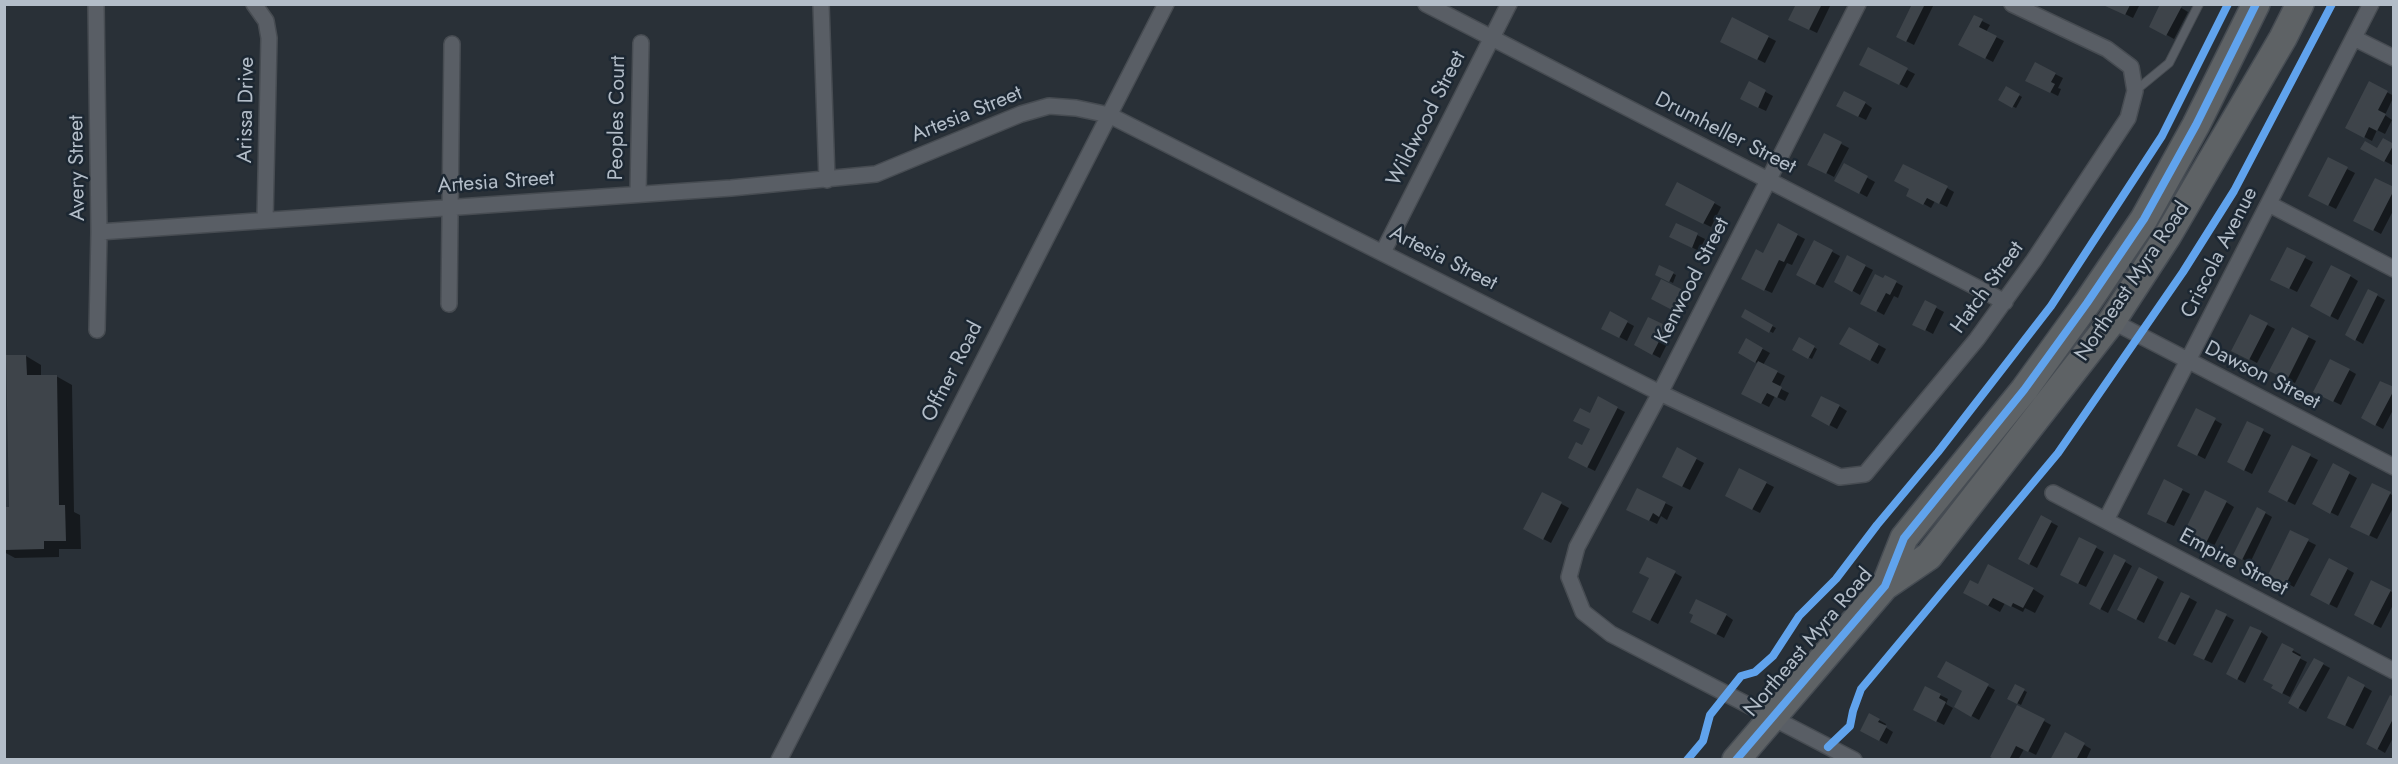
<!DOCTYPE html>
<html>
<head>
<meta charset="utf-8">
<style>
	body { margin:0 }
	#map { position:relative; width:2398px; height:764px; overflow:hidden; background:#293037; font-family:Jost,sans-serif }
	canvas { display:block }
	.frame { position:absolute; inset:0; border:6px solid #b3bdc8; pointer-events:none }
</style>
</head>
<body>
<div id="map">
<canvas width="2398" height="764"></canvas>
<div class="frame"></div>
</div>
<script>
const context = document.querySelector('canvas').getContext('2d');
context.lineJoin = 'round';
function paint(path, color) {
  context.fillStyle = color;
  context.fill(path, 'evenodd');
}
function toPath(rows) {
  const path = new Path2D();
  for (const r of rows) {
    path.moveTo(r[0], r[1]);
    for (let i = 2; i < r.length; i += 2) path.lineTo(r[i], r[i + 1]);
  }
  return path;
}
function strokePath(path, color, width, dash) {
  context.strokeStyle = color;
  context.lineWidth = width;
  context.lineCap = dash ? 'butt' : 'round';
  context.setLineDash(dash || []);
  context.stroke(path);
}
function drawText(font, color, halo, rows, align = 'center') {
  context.font = font + ' Jost,sans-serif';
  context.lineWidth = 5;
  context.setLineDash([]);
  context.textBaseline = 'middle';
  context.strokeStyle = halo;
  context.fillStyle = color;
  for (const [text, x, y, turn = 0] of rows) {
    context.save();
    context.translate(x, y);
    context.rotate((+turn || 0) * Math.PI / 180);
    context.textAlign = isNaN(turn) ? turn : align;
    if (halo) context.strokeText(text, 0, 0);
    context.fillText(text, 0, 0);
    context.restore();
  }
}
paint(toPath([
	[1798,4,1831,4,1817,33,1798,24],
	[1914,4,1934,4,1914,45,1898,37],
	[2140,4,2133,18,2107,5],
	[2162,4,2175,4,2188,12,2174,39,2151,26],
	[1974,17,1990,25,1986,32,2004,41,1993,62,1968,49],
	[1733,19,1776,41,1765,63,1729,45],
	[1868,50,1915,74,1907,88,1868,68],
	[2055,74,2063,78,2058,88,2061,89,2058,96,2034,84],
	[1749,83,1773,96,1766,111,1749,103],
	[2370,83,2394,96,2385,115,2392,120,2385,134,2377,130,2372,141,2355,132],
	[2006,88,2022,97,2016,108,2000,100],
	[1865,103,1872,108,1866,120,1845,110],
	[1824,135,1849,148,1834,177,1817,168],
	[2383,140,2394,146,2392,165,2362,149,2378,150],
	[1844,165,1875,182,1867,197,1836,180],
	[2347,169,2355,173,2336,209,2318,200],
	[1947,188,1954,192,1947,207,1935,201,1931,208,1908,195,1911,189],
	[2394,189,2394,209,2381,234,2362,224],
	[1714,203,1721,207,1711,227,1675,209],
	[1677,225,1705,239,1699,251,1679,241],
	[1778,225,1805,239,1792,265,1787,263,1772,293,1750,283],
	[1814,242,1840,256,1823,288,1805,279],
	[2287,249,2313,262,2297,292,2279,283],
	[1865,266,1873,270,1860,295,1841,284],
	[1660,267,1676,275,1673,283,1657,275],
	[2350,276,2358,281,2338,320,2319,310],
	[1886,277,1903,286,1898,298,1894,296,1884,315,1869,307],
	[2369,291,2385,300,2363,344,2347,335],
	[1684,293,1691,297,1682,314,1660,303],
	[1925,302,1944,312,1933,334,1914,324],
	[1745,312,1776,328,1773,333,1743,317],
	[1610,313,1634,326,1627,341,1610,332],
	[2250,316,2275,329,2257,363,2240,354],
	[1666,328,1673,332,1660,358,1643,349],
	[1849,329,1886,349,1878,364,1841,344],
	[2292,329,2316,341,2295,383,2278,375],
	[1800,339,1817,349,1812,359,1794,350],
	[1746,340,1770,353,1763,365,1785,376,1779,388,1789,393,1785,401,1775,396,1769,407,1751,398,1759,364,1740,353],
	[26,356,41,365,41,376,56,376,72,385,74,512,80,515,81,549,59,549,59,557,15,558,4,552,4,508,10,508],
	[2349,370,2356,374,2341,405,2323,396],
	[2394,389,2394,408,2383,429,2363,418],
	[1599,399,1625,412,1595,471,1577,462,1592,429,1590,415],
	[1839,406,1847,411,1837,429,1820,420],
	[2215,420,2222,424,2205,459,2186,449],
	[2248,423,2271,435,2252,474,2236,466],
	[1677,449,1704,463,1690,490,1671,481],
	[2310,456,2318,460,2295,505,2277,496],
	[2333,465,2357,478,2338,516,2314,504],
	[1766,483,1774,487,1760,513,1734,500],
	[2373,485,2394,496,2394,506,2377,539,2360,531],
	[1638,490,1673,507,1667,520,1661,516,1657,524,1636,514],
	[2182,490,2190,494,2174,526,2156,518],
	[1543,494,1569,508,1551,543,1532,533],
	[2226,502,2234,507,2214,546,2193,536],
	[2258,509,2272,517,2250,563,2235,555],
	[2041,517,2058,526,2037,568,2020,559],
	[2080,539,2104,552,2086,587,2069,579],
	[2308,541,2316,545,2294,587,2277,578],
	[2115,556,2132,566,2108,613,2091,604],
	[2347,569,2354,573,2337,608,2319,599],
	[1675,573,1682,577,1658,624,1641,615,1651,578],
	[2157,578,2164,582,2144,623,2127,614],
	[2372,582,2394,593,2394,603,2381,628,2363,619],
	[1979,586,2033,589,2044,596,2035,613,2025,608,2023,612,2005,603,2000,612,1976,599],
	[2182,594,2197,602,2175,645,2160,637],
	[2217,611,2234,620,2212,663,2203,659],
	[1695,614,1726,615,1733,620,1724,638,1699,625],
	[2261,632,2268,637,2245,683,2228,674],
	[2283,645,2301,655,2299,658,2307,662,2290,697,2280,692],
	[2315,660,2330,668,2306,712,2290,703],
	[1946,663,1995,690,1979,720,1956,707,1964,691],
	[2349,678,2372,691,2353,729,2337,721],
	[2015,686,2027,692,2021,705,2009,699],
	[1926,688,1948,699,1946,704,1953,708,1944,725,1922,714],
	[2394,698,2394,736,2385,753,2368,743],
	[1870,715,1886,724,1885,727,1893,732,1887,744,1862,731],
	[2044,721,2051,725,2036,755,2024,749,2018,760,1999,760],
	[2066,734,2091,749,2086,760,2052,760]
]), '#0007');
paint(toPath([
	[1796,4,1822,4,1809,30,1788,20],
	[1912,4,1925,4,1906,42,1896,37],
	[2160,4,2182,6,2166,36,2149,27],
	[2103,5,2130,5,2125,15],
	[1974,15,1983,19,1979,27,1997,36,1985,59,1958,45],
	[1732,17,1769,36,1757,60,1720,42],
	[1868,47,1908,68,1899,85,1859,65],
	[2035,62,2056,73,2051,82,2055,84,2050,93,2025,81],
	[1749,81,1766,90,1758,108,1740,99],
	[2369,81,2388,91,2378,110,2386,114,2377,131,2369,127,2364,138,2345,128],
	[2006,86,2020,94,2012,108,1998,100],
	[1844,91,1866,102,1858,117,1836,106],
	[1824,133,1842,142,1826,174,1807,165],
	[2383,138,2394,144,2384,162,2360,149,2365,141,2377,148],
	[2328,157,2348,167,2328,206,2308,196],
	[1844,163,1868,176,1859,194,1834,181],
	[1903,164,1948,186,1939,204,1927,198,1923,205,1906,196,1909,189,1894,181],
	[2375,178,2394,187,2394,190,2373,231,2353,221],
	[1677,182,1715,202,1703,224,1665,205],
	[1676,223,1698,233,1692,248,1669,237],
	[1778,223,1798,234,1784,262,1779,260,1764,291,1741,279,1756,249,1763,253],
	[1814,240,1833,250,1815,285,1796,275],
	[2287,247,2306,256,2289,289,2270,280],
	[1847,255,1866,265,1852,292,1834,282],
	[1659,265,1674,272,1669,282,1655,275],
	[2331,265,2351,275,2330,317,2310,306],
	[1875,274,1883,278,1885,275,1897,281,1890,295,1886,293,1876,312,1860,304],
	[1661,279,1685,291,1674,311,1651,299],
	[2368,289,2378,294,2355,341,2345,335],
	[1925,300,1937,306,1925,331,1912,325],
	[1745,309,1773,325,1769,333,1741,317],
	[1610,311,1628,321,1619,338,1601,329],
	[2250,314,2268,323,2249,360,2231,351],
	[1648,317,1667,326,1652,355,1634,345],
	[1849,327,1879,344,1870,361,1839,344],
	[2292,327,2309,336,2287,380,2269,371],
	[1799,337,1815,346,1808,359,1792,350],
	[1746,338,1763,348,1755,363,1738,353],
	[6,355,26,355,27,375,57,375,59,505,65,505,66,541,44,541,44,549,5,550,5,507,9,507],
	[2330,359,2350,369,2333,402,2313,392],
	[1758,361,1778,371,1772,382,1782,387,1777,398,1767,393,1761,404,1741,394],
	[2380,381,2394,387,2394,390,2375,426,2361,418],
	[1598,396,1618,407,1587,468,1568,458,1576,442,1582,445,1590,429,1573,421,1580,408,1590,413],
	[1821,396,1840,405,1829,426,1811,416],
	[2196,408,2216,418,2197,456,2177,446],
	[2247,421,2264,429,2244,471,2227,462],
	[2292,445,2311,454,2287,502,2268,492],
	[1677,447,1697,458,1682,487,1662,477],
	[2333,463,2350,472,2330,514,2312,504],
	[1739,468,1767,482,1752,510,1725,496],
	[2164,479,2183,489,2166,523,2147,514],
	[2372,483,2391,492,2369,536,2350,527],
	[1637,488,1666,502,1659,517,1653,513,1649,521,1626,510],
	[2205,490,2227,501,2206,543,2184,532],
	[1542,492,1562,502,1543,540,1523,529],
	[2257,507,2266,512,2242,560,2233,555],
	[2041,515,2052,521,2029,565,2018,559],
	[2290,530,2309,539,2286,584,2268,575],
	[2079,537,2097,546,2078,584,2060,575],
	[2114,554,2126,560,2100,610,2089,604],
	[1647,557,1676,571,1650,621,1632,612,1649,578,1639,573],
	[2329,558,2348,568,2329,605,2310,595],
	[1988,564,2034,588,2023,608,2013,603,2011,607,1993,598,1988,606,1963,593,1970,580,1978,584],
	[2139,567,2158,577,2136,620,2117,610],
	[2371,580,2391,590,2373,625,2354,615],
	[2181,592,2190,596,2167,642,2158,638],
	[1696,599,1727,614,1716,635,1690,622,1693,615,1689,613],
	[2216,609,2227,614,2204,660,2193,655],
	[2250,626,2262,631,2237,680,2226,674],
	[2282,643,2294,649,2292,652,2301,657,2282,694,2271,688,2273,685,2263,680],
	[2314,658,2324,663,2298,709,2288,703],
	[1946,661,1989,684,1971,717,1954,707,1962,691,1937,677],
	[2348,676,2365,685,2345,726,2327,718],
	[2015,684,2025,689,2017,704,2007,699],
	[1925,686,1941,694,1939,698,1946,702,1936,722,1913,710],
	[2390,695,2394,697,2394,717,2377,750,2366,744],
	[2017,705,2045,719,2028,752,2016,746,2009,760,1996,760,1990,757],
	[1869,713,1880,719,1878,722,1887,726,1879,741,1860,731],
	[2065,732,2085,743,2076,760,2050,760]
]), '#3e444a');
const lane = toPath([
	[2135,91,2169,63,2199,4]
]);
const street = toPath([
	[96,4,99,232,97,330],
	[254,4,266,21,269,38,265,220],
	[821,4,827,180],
	[1426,4,2005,302],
	[2354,38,2394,58],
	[638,194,641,43],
	[2269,204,2394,269],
	[99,232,731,188,876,174,1021,114,1049,106,1076,108,1109,115,1660,393,1840,477,1865,474,1977,339,2034,260,2128,118,2135,91,2131,67,2107,49,2012,4],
	[1383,252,1509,4],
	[449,304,452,44],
	[2112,321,2394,467],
	[2053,493,2394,671],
	[2106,520,2371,4],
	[779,760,1166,4],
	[1854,760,1611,634,1583,612,1569,577,1577,547,1660,393,1858,4]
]);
const highway = toPath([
	[1885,586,1904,538,2024,390,2087,303,2144,219,2196,125,2256,4],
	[1736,760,1885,586,1929,556,2112,321,2168,235,2283,38,2300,4]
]);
strokePath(lane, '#474c52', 10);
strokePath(street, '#474c52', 18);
strokePath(highway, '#464c53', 30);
strokePath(lane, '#595e65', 8);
strokePath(street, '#595e65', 15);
strokePath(highway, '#5e6265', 27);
strokePath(toPath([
	[1828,747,1850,726,1853,711,1861,689,2058,453,2183,272,2234,191,2332,4],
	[1687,760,1703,741,1710,715,1741,676,1755,672,1773,656,1799,616,1836,579,1877,525,1938,452,2051,306,2162,136,2228,4],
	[1736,760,1885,586,1904,538,2024,390,2087,303,2144,219,2196,125,2256,4]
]), '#60a3ed', 8);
drawText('21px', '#b3bdc8', '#1c2732', [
	["Arissa Drive",247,110,-89],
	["Artesia Street",967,115,-22],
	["Peoples Court",618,118,-89],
	["Wildwood Street",1427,119,-63],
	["Drumheller Street",1725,134,27],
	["Avery Street",78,168,-91],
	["Artesia Street",496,183,-4],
	["Criscola Avenue",2220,253,-63],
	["Artesia Street",1443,259,27],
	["Kenwood Street",1693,281,-63],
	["Northeast Myra Road",2133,282,-56],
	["Hatch Street",1988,288,-54],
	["Offner Road",953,372,-63],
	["Dawson Street",2262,376,27],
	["Empire Street",2233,563,28],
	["Northeast Myra Road",1809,643,-50]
]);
</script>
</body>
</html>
